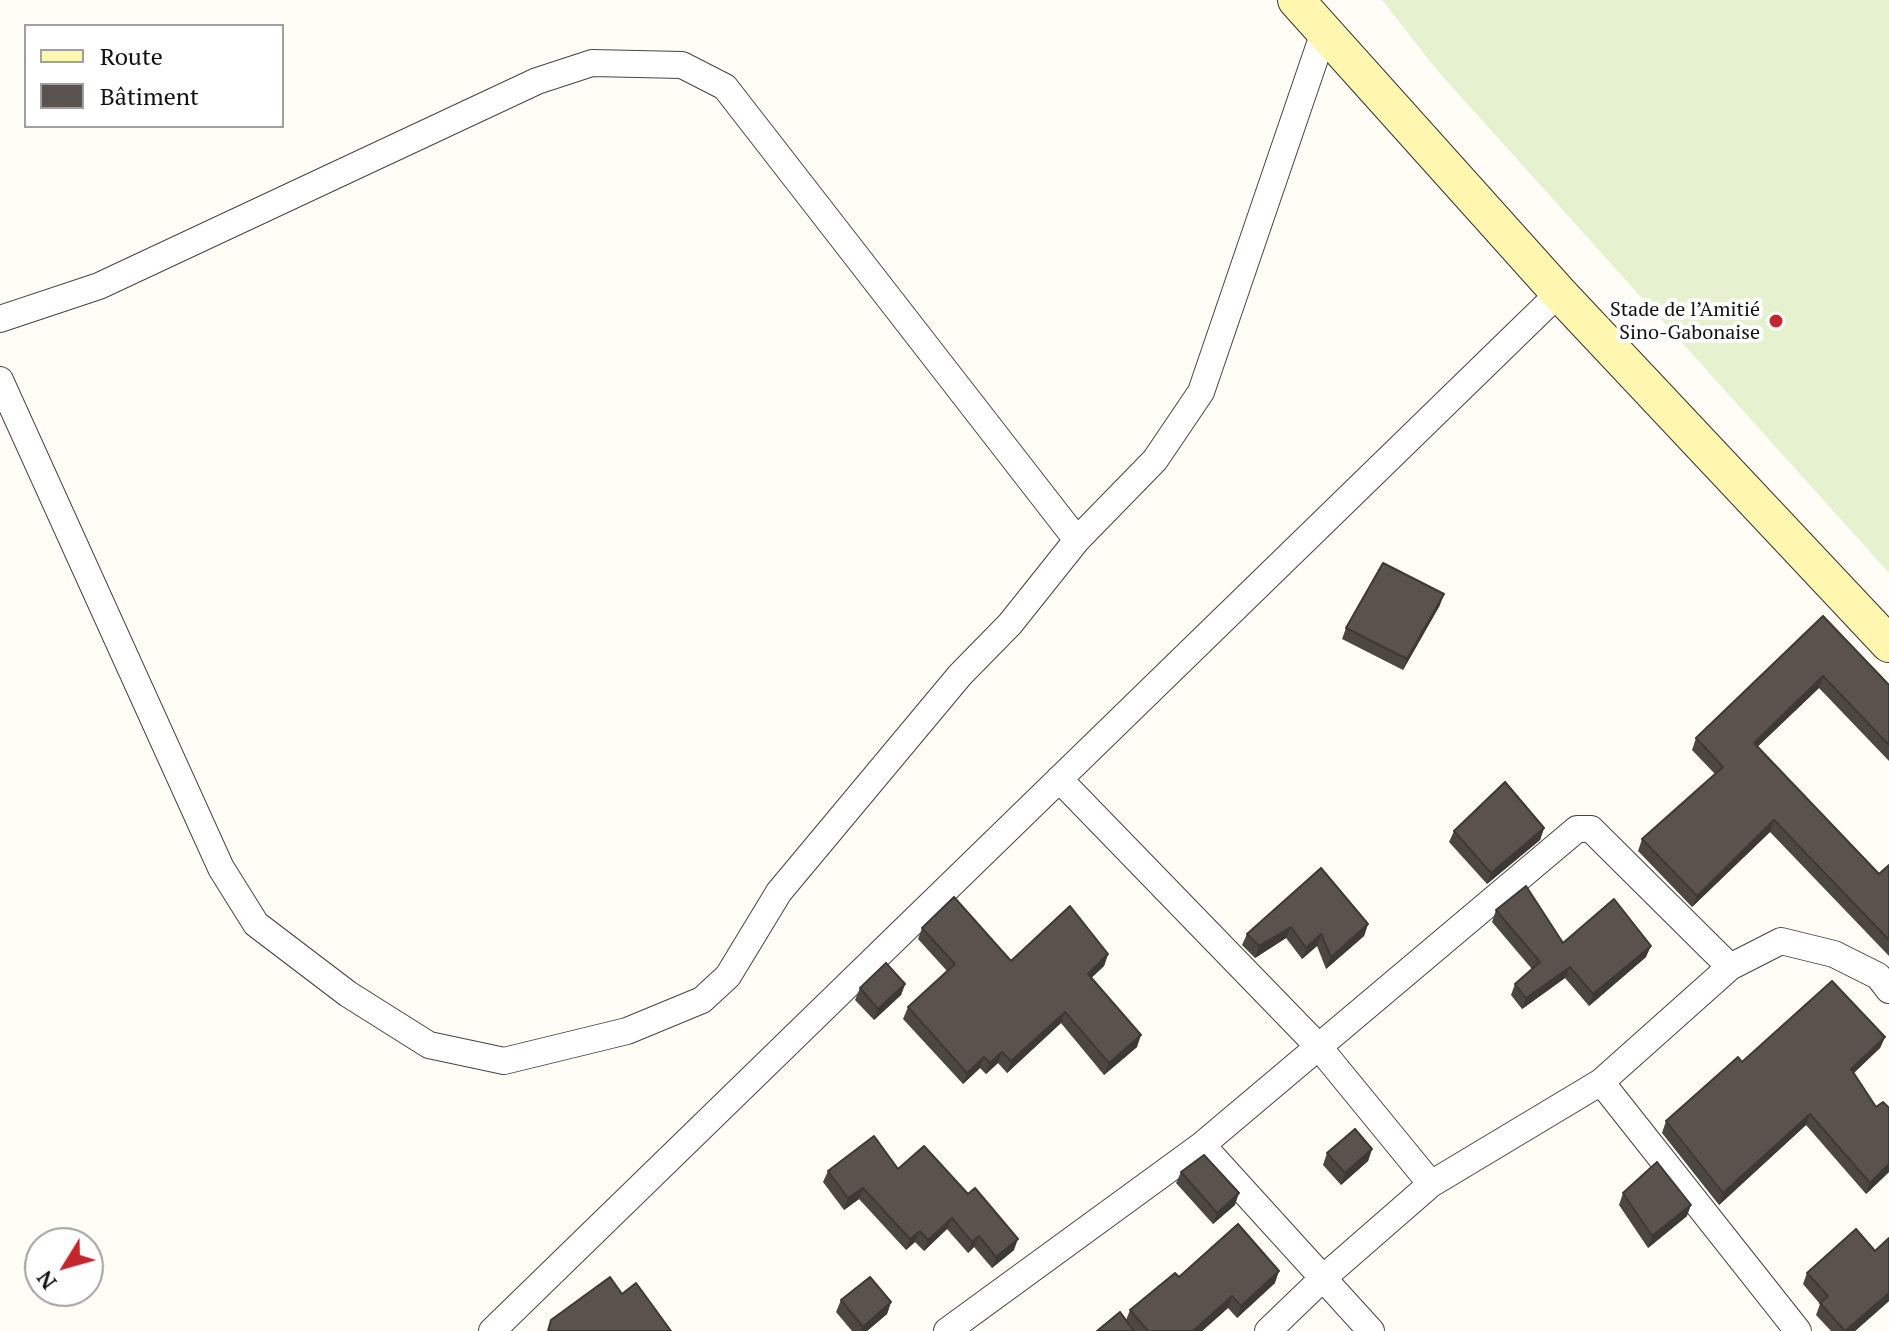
<!DOCTYPE html>
<html>
<head>
<meta charset="utf-8">
<style>
	body { margin:0 }
	#map { position:relative; width:1889px; height:1331px; overflow:hidden; background:#fffdf5; font-family:"PT Serif",serif }
	canvas { display:block }
	.legend { position:absolute; left:24px; top:24px; width:260px; height:104px; box-sizing:border-box; background:#fff; border:2px solid #a0a0a0; margin:0; padding:10px 14px; list-style:none; font-size:24px; color:#111 }
	.legend li { display:flex; align-items:center; gap:16px; height:40px }
	.legend b { width:40px; border:2px solid #a0a0a0 }
	.north { position:absolute; left:24px; top:1227px; width:80px; height:80px; box-sizing:border-box; background:#fff; border:2px solid #a0a0a0; border-radius:50%; rotate:233deg; font-size:22px; font-weight:700; line-height:32px; text-align:center; color:#111 }
	.north::after { content:''; display:block; margin:auto; width:28px; height:36px; background:#c4262e; clip-path:polygon(50% 0,100% 100%,50% 72%,0 100%) }
</style>
</head>
<body>
<div id="map">
<canvas width="1889" height="1331"></canvas>
<ul class="legend">
<li><b style="height:10px;background:#fff6b0"></b>Route</li>
<li><b style="height:22px;background:#5a524d"></b>Bâtiment</li>
</ul>
<div class="north">N</div>
</div>
<script>
const context = document.querySelector('canvas').getContext('2d');
context.lineJoin = 'round';
function paint(path, color) {
  context.fillStyle = color;
  context.fill(path, 'evenodd');
}
function toPath(rows) {
  const path = new Path2D();
  for (const r of rows) {
    path.moveTo(r[0], r[1]);
    for (let i = 2; i < r.length; i += 2) path.lineTo(r[i], r[i + 1]);
  }
  return path;
}
function strokePath(path, color, width, dash) {
  context.strokeStyle = color;
  context.lineWidth = width;
  context.lineCap = dash ? 'butt' : 'round';
  context.setLineDash(dash || []);
  context.stroke(path);
}
function drawText(font, color, halo, rows, align = 'center') {
  context.font = font + ' "PT Serif",serif';
  context.lineWidth = 8;
  context.setLineDash([]);
  context.textBaseline = 'middle';
  context.strokeStyle = halo;
  context.fillStyle = color;
  for (const [text, x, y, turn = 0] of rows) {
    context.save();
    context.translate(x, y);
    context.rotate((+turn || 0) * Math.PI / 180);
    context.textAlign = isNaN(turn) ? turn : align;
    if (halo) context.strokeText(text, 0, 0);
    context.fillText(text, 0, 0);
    context.restore();
  }
}
paint(toPath([
	[1382,0,1889,0,1889,573,1436,69]
]), '#e6f2cf');
const minor = toPath([
	[0,319,99,286,537,81,592,63,682,65,725,87,1077,540],
	[0,380,221,868,256,924,348,994,429,1045,504,1061,627,1031,702,1000,728,976,779,892,960,675,1010,624,1077,540,1155,460,1201,392,1324,32],
	[1059,779,1318,1046,1431,1184],
	[1601,1082,1798,1331],
	[1202,1145,1371,1331],
	[492,1331,1559,293],
	[947,1331,1202,1145,1577,829,1591,829,1730,967],
	[1268,1331,1322,1279,1431,1184,1601,1082,1730,967,1781,941,1834,954,1878,976,1889,990]
]);
const secondary = toPath([
	[1296,0,1559,293,1889,644]
]);
strokePath(minor, '#444', 28);
strokePath(secondary, '#333', 38);
strokePath(minor, '#fff', 26);
strokePath(secondary, '#fff6b0', 36);
paint(toPath([
	[1440,605,1403,670,1342,639,1346,628],
	[1823,616,1889,685,1889,761,1819,688,1757,747,1879,874,1889,865,1889,956,1770,832,1692,907,1638,851,1642,839,1715,774,1692,750,1696,738],
	[1544,828,1540,840,1487,884,1449,842,1454,831],
	[1321,868,1368,924,1364,936,1326,969,1317,946,1302,959,1286,938,1255,958,1242,945,1247,934],
	[1496,910,1563,943,1646,957,1589,1006,1565,978,1522,1009,1511,995,1515,984,1532,969,1492,922],
	[922,928,1011,961,1108,954,1104,966,1091,978,1137,1047,1104,1075,1061,1023,1007,1073,998,1063,986,1074,980,1068,963,1084,903,1019,908,1007,947,971,918,939],
	[905,984,901,995,874,1020,855,1000,860,988],
	[1885,1037,1880,1048,1854,1073,1876,1107,1889,1108,1889,1172,1866,1194,1806,1125,1719,1205,1662,1133,1666,1121,1742,1062],
	[1372,1149,1368,1161,1341,1185,1323,1165,1327,1153],
	[898,1169,1014,1250,992,1268,974,1247,968,1253,947,1229,924,1251,915,1242,906,1250,859,1199,844,1210,823,1182,828,1171],
	[1181,1172,1235,1205,1213,1224,1176,1183],
	[1623,1193,1687,1216,1648,1248,1619,1205],
	[1889,1238,1889,1301,1855,1331,1831,1331,1816,1315,1820,1304,1803,1284,1807,1273,1875,1251],
	[1179,1277,1275,1283,1237,1318,1228,1308,1202,1331,1097,1331,1126,1320,1130,1310],
	[841,1300,891,1302,887,1314,867,1331,852,1331,836,1312]
]), '#4d4742');
paint(toPath([
	[1444,594,1440,605,1403,670,1407,659],
	[1823,676,1819,688,1750,754,1754,743],
	[1774,820,1770,832,1692,907,1697,896],
	[1544,828,1540,840,1487,884,1491,873],
	[1368,924,1364,936,1326,969,1331,957],
	[1291,927,1286,938,1255,958,1259,946],
	[1321,934,1317,946,1302,959,1306,948],
	[1651,946,1646,957,1589,1006,1593,994],
	[1108,954,1104,966,1084,985,1088,974],
	[1570,967,1565,978,1522,1009,1526,998],
	[905,984,901,995,874,1020,878,1009],
	[1065,1012,1061,1023,1007,1073,1011,1061],
	[1141,1035,1137,1047,1104,1075,1109,1063],
	[1885,1037,1880,1048,1846,1080,1851,1069],
	[1002,1052,998,1063,986,1074,990,1063],
	[984,1057,980,1068,963,1084,967,1073],
	[1810,1114,1806,1125,1719,1205,1723,1193],
	[1372,1149,1368,1161,1341,1185,1345,1173],
	[1889,1164,1889,1172,1866,1194,1870,1183],
	[863,1188,859,1199,844,1210,848,1198],
	[1239,1193,1235,1205,1213,1224,1217,1213],
	[1691,1205,1687,1216,1648,1248,1652,1236],
	[952,1218,947,1229,924,1251,928,1240],
	[920,1231,915,1242,906,1250,910,1239],
	[979,1236,974,1247,968,1253,972,1242],
	[1018,1239,1014,1250,992,1268,996,1257],
	[1279,1271,1275,1283,1237,1318,1241,1306],
	[1889,1293,1889,1301,1855,1331,1846,1331],
	[1232,1296,1228,1308,1202,1331,1193,1331],
	[891,1302,887,1314,867,1331,861,1331,863,1327]
]), '#3f3936');
const building = toPath([
	[1383,563,1444,594,1407,659,1346,628,1383,563],
	[1823,616,1889,685,1889,745,1823,676,1754,743,1879,874,1889,865,1889,940,1774,820,1697,896,1642,839,1723,767,1696,738,1823,616],
	[1505,782,1544,828,1491,873,1454,831,1505,782],
	[1321,868,1368,924,1331,957,1321,934,1306,948,1291,927,1259,946,1247,934,1321,868],
	[1526,886,1563,943,1614,899,1651,946,1593,994,1570,967,1526,998,1515,984,1540,962,1496,910,1526,886],
	[954,897,1011,961,1070,906,1108,954,1088,974,1141,1035,1109,1063,1065,1012,1011,1061,1002,1052,990,1063,984,1057,967,1073,908,1007,955,964,922,928,954,897],
	[886,963,905,984,878,1009,860,988,886,963],
	[1832,981,1885,1037,1851,1069,1876,1107,1883,1102,1889,1108,1889,1164,1870,1183,1810,1114,1723,1193,1666,1121,1738,1057,1742,1062,1832,981],
	[1355,1129,1372,1149,1345,1173,1327,1153,1355,1129],
	[874,1136,898,1169,924,1146,968,1194,975,1188,1018,1239,996,1257,979,1236,972,1242,952,1218,928,1240,920,1231,910,1239,863,1188,848,1198,828,1171,874,1136],
	[1204,1155,1239,1193,1217,1213,1181,1172,1204,1155],
	[1657,1162,1691,1205,1652,1236,1623,1193,1657,1162],
	[1238,1224,1279,1271,1241,1306,1232,1296,1193,1331,1148,1331,1130,1310,1175,1273,1179,1277,1238,1224],
	[1856,1229,1875,1251,1889,1238,1889,1293,1845,1331,1820,1303,1828,1296,1807,1273,1856,1229],
	[610,1277,622,1294,636,1283,671,1331,548,1331,551,1320,610,1277],
	[870,1277,891,1302,863,1327,841,1300,870,1277],
	[1120,1312,1134,1331,1097,1331,1120,1312]
]);
paint(building, '#5a524d');
strokePath(building, '#3f3936', 2);
for (const [x, y, r, color] of [
	[1776,321,8,"#c4262e"]
]) {
  const dot = new Path2D();
  dot.arc(x, y, r, 0, 2 * Math.PI);
  context.fillStyle = color;
  context.fill(dot);
  strokePath(dot, '#fff', 3);
}
drawText('20px', '#111', '#fff', [
	["Stade de l’Amitié",1760,310],
	["Sino-Gabonaise",1760,333]
], 'right');
</script>
</body>
</html>
